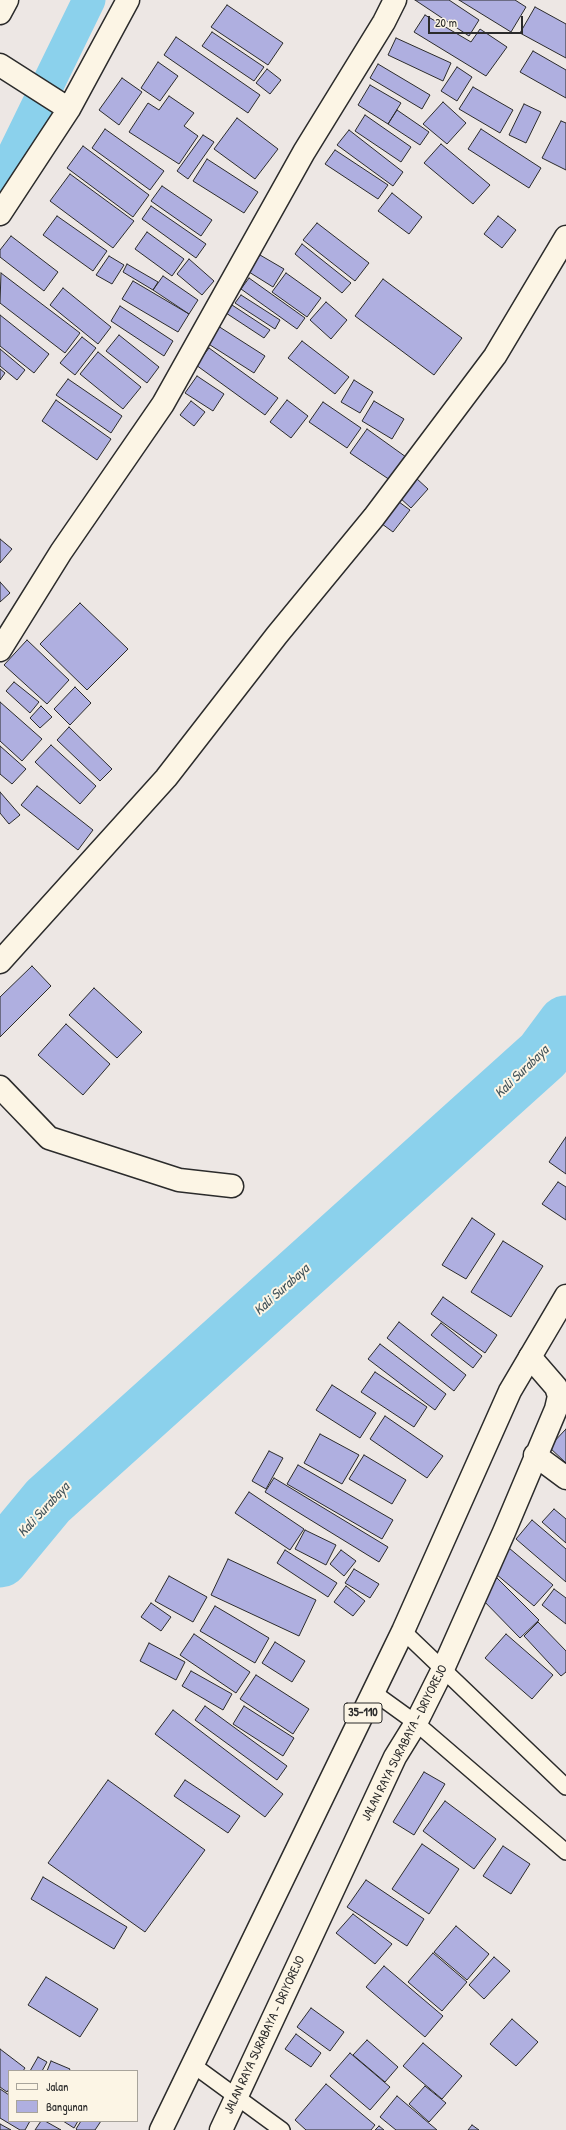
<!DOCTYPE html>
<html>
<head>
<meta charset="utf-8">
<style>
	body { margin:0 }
	#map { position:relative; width:566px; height:2130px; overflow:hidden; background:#ede7e4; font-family:"Patrick Hand",sans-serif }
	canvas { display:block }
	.legend { position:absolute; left:8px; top:2070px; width:130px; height:52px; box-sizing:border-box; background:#fcf5e5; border:1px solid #a8a49b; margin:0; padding:5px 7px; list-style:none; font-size:12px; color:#2b2b2b }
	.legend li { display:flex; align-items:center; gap:8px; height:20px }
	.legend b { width:20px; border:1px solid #a8a49b }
	.scale { position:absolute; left:428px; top:16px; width:95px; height:18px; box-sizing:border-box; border:2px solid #2b2b2b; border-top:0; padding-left:5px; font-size:12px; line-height:14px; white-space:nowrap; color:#2b2b2b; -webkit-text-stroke:3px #fcf5e5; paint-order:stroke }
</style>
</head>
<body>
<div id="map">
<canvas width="566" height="2130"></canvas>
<ul class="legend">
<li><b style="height:5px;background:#fcf5e5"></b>Jalan</li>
<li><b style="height:11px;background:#afafe0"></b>Bangunan</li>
</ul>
<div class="scale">20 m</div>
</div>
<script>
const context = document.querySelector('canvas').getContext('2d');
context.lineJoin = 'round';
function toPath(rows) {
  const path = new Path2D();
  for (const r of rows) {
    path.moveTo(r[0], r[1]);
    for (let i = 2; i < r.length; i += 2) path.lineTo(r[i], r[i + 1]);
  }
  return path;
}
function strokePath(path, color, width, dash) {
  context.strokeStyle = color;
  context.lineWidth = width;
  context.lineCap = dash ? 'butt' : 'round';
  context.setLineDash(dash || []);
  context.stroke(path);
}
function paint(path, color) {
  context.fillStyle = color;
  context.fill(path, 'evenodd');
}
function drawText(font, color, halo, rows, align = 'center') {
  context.font = font + ' "Patrick Hand",sans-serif';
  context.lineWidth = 4;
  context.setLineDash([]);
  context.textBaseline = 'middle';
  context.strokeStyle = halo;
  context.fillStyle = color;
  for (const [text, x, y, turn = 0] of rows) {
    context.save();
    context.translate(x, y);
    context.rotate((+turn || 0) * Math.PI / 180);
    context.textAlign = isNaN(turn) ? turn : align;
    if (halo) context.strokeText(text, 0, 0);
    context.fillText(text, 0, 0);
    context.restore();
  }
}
strokePath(toPath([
	[0,178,7,168,89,0]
]), '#8bd1ec', 33);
strokePath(toPath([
	[0,1559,48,1501,543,1055,566,1024]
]), '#8bd1ec', 57);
const building = toPath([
	[415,0,449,0,479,20,469,36,415,0],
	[459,0,515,0,526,7,511,32,459,0],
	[227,5,283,43,268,65,211,27,227,5],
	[535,7,566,24,566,58,520,33,535,7],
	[425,15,471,42,480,29,507,47,486,76,414,32,425,15],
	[212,32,264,67,254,81,202,46,212,32],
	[176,37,260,95,248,113,164,55,176,37],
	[396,38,451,63,443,81,388,55,396,38],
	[533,51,566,70,566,98,520,72,533,51],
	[158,62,178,76,160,101,141,88,158,62],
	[378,64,430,95,422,109,370,78,378,64],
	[457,67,472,77,457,101,441,91,457,67],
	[267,69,281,80,270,94,256,83,267,69],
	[122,78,142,92,119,125,99,110,122,78],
	[370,85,401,103,388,124,358,105,370,85],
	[473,87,513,110,500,133,459,109,473,87],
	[169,96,194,113,184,126,198,136,179,164,129,132,148,103,159,110,169,96],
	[443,102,466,123,447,144,423,124,443,102],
	[524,104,541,112,526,143,509,135,524,104],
	[397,110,429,132,420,145,388,124,397,110],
	[365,115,411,147,401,162,355,131,365,115],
	[237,118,278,149,255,179,214,149,237,118],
	[561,121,566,123,566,170,542,158,561,121],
	[105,129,164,171,150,190,92,148,105,129],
	[481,129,541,168,529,188,468,149,481,129],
	[349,130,403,172,393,186,337,145,349,130],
	[203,135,214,142,188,179,177,171,203,135],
	[441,144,490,185,473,204,424,163,441,144],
	[83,146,149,195,133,217,67,168,83,146],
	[335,150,388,185,378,199,325,164,335,150],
	[207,159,258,192,244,213,193,181,207,159],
	[70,174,134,221,113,248,50,201,70,174],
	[162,186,212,220,201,236,151,201,162,186],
	[392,193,422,217,409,234,378,211,392,193],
	[151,206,206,244,196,258,142,219,151,206],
	[57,216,107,251,93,271,43,235,57,216],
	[498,216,516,230,502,248,484,234,498,216],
	[317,223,369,263,355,281,303,240,317,223],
	[147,232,184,259,172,276,135,249,147,232],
	[11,236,58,272,44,291,0,257,0,250,11,236],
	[302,244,351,283,342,293,295,254,302,244],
	[260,255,284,269,273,287,249,272,260,255],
	[109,256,124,265,112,284,96,275,109,256],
	[189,259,214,281,202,295,177,274,189,259],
	[127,264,158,282,153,290,123,272,127,264],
	[1,273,80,333,65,353,0,303,1,273],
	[286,273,321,298,307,317,272,292,286,273],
	[163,276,198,300,189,314,153,290,163,276],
	[249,278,305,318,297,329,241,289,249,278],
	[383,279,462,338,434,375,355,316,383,279],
	[133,281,189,314,178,332,122,299,133,281],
	[63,288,111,327,98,344,50,305,63,288],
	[241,295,280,320,275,329,235,303,241,295],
	[326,302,347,320,331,339,310,320,326,302],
	[232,305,270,330,264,338,226,313,232,305],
	[120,306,173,341,164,356,111,321,120,306],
	[0,315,49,354,34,373,0,346,0,315],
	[218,326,265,356,254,373,207,343,218,326],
	[119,335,159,367,147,383,106,351,119,335],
	[82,337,96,348,75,375,60,363,82,337],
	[302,341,349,377,335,394,288,358,302,341],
	[209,348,278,398,265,415,196,365,209,348],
	[0,349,25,370,17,380,0,366,0,349],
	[98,352,141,387,123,409,80,374,98,352],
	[0,369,5,373,0,380,0,369],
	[197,376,224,394,213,411,185,393,197,376],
	[68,379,122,416,111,433,56,395,68,379],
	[354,380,373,392,360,413,341,402,354,380],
	[56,400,111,439,97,460,42,421,56,400],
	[287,400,308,416,291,438,270,422,287,400],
	[191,401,205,412,194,426,180,415,191,401],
	[374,401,404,419,392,439,362,421,374,401],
	[323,402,361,428,347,448,309,422,323,402],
	[367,429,406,457,390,480,350,453,367,429],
	[416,478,428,489,411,508,399,497,416,478],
	[395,499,410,510,393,532,378,521,395,499],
	[0,539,12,549,0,563,0,539],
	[0,582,10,593,0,602,0,582],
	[80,603,128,649,87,690,40,644,80,603],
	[27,640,69,680,47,704,4,665,27,640],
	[14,682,39,702,30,713,6,691,14,682],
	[75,687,91,703,70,725,54,709,75,687],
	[0,702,42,739,22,761,0,741,0,702],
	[41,706,52,717,40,728,30,718,41,706],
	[69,727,112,769,100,781,57,740,69,727],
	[51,745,96,786,80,804,35,762,51,745],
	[0,746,26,769,12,784,0,774,0,746],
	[37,786,93,830,78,850,21,805,37,786],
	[0,792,20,815,9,824,0,813,0,792],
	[32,966,51,986,0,1037,0,997,32,966],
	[94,988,142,1032,117,1058,69,1015,94,988],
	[66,1024,110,1064,83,1095,38,1055,66,1024],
	[566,1137,566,1174,549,1162,566,1137],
	[558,1182,566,1187,566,1220,542,1204,558,1182],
	[472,1218,495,1234,466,1279,442,1265,472,1218],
	[503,1241,543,1266,511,1317,471,1292,503,1241],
	[443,1297,497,1335,485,1353,431,1314,443,1297],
	[399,1322,466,1375,454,1391,387,1338,399,1322],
	[441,1323,482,1356,473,1368,431,1335,441,1323],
	[380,1344,446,1394,435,1410,368,1359,380,1344],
	[375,1372,427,1407,414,1427,361,1392,375,1372],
	[332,1385,376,1413,360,1438,316,1410,332,1385],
	[385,1416,443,1456,427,1478,370,1439,385,1416],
	[566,1429,566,1463,549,1447,566,1429],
	[320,1434,359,1455,342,1484,304,1463,320,1434],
	[269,1451,283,1458,266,1489,252,1481,269,1451],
	[364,1455,406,1480,392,1504,349,1479,364,1455],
	[298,1465,393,1520,382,1539,287,1484,298,1465],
	[274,1478,388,1547,379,1562,265,1492,274,1478],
	[249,1492,304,1529,290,1550,235,1513,249,1492],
	[554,1509,566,1519,566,1543,542,1522,554,1509],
	[532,1520,566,1549,566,1582,516,1539,532,1520],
	[305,1530,336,1545,326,1565,295,1549,305,1530],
	[509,1548,553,1585,534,1606,490,1569,509,1548],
	[285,1550,337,1583,328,1597,277,1563,285,1550],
	[341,1550,356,1561,344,1576,330,1564,341,1550],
	[228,1559,316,1600,299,1636,211,1595,228,1559],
	[354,1569,379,1584,370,1598,345,1583,354,1569],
	[169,1576,207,1597,193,1622,155,1601,169,1576],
	[497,1578,539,1620,520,1638,479,1596,497,1578],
	[346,1586,365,1601,353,1616,334,1602,346,1586],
	[554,1589,566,1598,566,1624,542,1605,554,1589],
	[151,1603,171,1617,161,1631,141,1617,151,1603],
	[215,1606,269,1638,255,1663,200,1631,215,1606],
	[538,1622,566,1651,566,1672,561,1676,524,1636,538,1622],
	[194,1634,250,1672,236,1693,180,1655,194,1634],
	[506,1634,553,1675,532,1699,485,1658,506,1634],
	[275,1642,305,1661,292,1682,262,1663,275,1642],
	[149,1643,185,1662,176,1680,140,1661,149,1643],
	[191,1671,232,1694,223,1710,182,1686,191,1671],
	[256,1675,309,1709,293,1734,240,1699,256,1675],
	[205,1706,287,1766,277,1780,195,1720,205,1706],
	[244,1706,294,1738,283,1756,233,1724,244,1706],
	[173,1710,283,1794,265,1817,155,1734,173,1710],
	[424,1772,445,1784,414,1835,393,1822,424,1772],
	[108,1780,205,1850,145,1932,48,1863,108,1780],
	[185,1780,240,1816,228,1833,174,1796,185,1780],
	[445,1801,496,1839,474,1869,423,1831,445,1801],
	[422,1844,459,1869,429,1914,392,1889,422,1844],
	[503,1846,530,1864,511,1894,483,1876,503,1846],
	[43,1877,127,1927,114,1949,31,1899,43,1877],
	[366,1880,424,1919,407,1946,347,1907,366,1880],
	[353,1914,392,1944,375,1964,336,1933,353,1914],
	[456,1926,489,1954,467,1980,434,1952,456,1926],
	[433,1953,467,1982,442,2011,408,1982,433,1953],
	[494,1957,510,1971,484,1999,469,1985,494,1957],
	[384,1966,443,2016,425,2037,366,1987,384,1966],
	[46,1977,98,2009,80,2037,28,2005,46,1977],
	[311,2008,344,2032,330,2051,297,2027,311,2008],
	[512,2019,538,2042,516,2066,490,2044,512,2019],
	[296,2034,321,2053,311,2067,285,2049,296,2034],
	[367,2040,398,2067,385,2082,353,2055,367,2040],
	[423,2043,462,2076,442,2099,403,2066,423,2043],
	[0,2049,25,2068,23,2071,9,2071,9,2089,7,2092,0,2087,0,2049],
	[350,2053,390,2087,370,2110,330,2076,350,2053],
	[38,2057,47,2062,42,2071,30,2071,38,2057],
	[51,2061,70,2069,69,2071,47,2071,51,2061],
	[326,2084,375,2125,371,2130,306,2130,295,2120,326,2084],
	[425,2086,446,2103,429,2122,409,2104,425,2086],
	[0,2089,9,2095,9,2121,30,2121,25,2130,20,2130,0,2118,0,2089],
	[397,2096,437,2130,396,2130,380,2117,397,2096],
	[41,2121,45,2121,61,2130,35,2130,41,2121],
	[63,2121,78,2121,74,2128,63,2121],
	[81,2121,101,2121,95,2130,77,2130,76,2129,81,2121],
	[0,2124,11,2130,0,2130,0,2124],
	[472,2125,479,2130,468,2130,472,2125],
	[379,2126,384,2130,375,2130,379,2126]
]);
paint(building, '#afafe0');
strokePath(building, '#2b2b2b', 1);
const service = toPath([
	[403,1631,566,1787],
	[373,1692,416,1723,566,1852],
	[193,2065,282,2130]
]);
const minor = toPath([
	[0,13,7,0],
	[0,65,69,109],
	[0,214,69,109,128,0],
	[0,650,61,552,163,404,304,152,384,22,395,0],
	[0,962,166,778,277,635,374,517,495,356,566,237],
	[0,1087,49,1138,179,1180,232,1186],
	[535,1455,566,1478],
	[221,2130,395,1757,416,1723,443,1669,504,1532,556,1409,559,1396,556,1387,530,1357]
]);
const primary = toPath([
	[161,2130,403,1631,510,1391,566,1296]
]);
strokePath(service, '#2b2b2b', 18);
strokePath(minor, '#2b2b2b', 25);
strokePath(primary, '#2b2b2b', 25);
strokePath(service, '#fcf5e5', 15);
strokePath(minor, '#fcf5e5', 22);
strokePath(primary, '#fcf5e5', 22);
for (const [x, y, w] of [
	[363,1713,38]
]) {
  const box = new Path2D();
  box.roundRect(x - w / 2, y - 10, w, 20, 3);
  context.fillStyle = '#fcf5e5';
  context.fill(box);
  strokePath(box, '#2b2b2b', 1);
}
drawText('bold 12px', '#2b2b2b', null, [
	["35-110",363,1713]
]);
drawText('13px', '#2b2b2b', '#fcf5e5', [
	["JALAN RAYA SURABAYA - DRIYOREJO",405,1743,-63],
	["JALAN RAYA SURABAYA - DRIYOREJO",265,2035,-65]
]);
drawText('italic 14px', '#43545b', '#fcf5e5', [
	["Kali Surabaya",522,1072,-44],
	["Kali Surabaya",282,1290,-42],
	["Kali Surabaya",44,1510,-47]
]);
</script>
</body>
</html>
